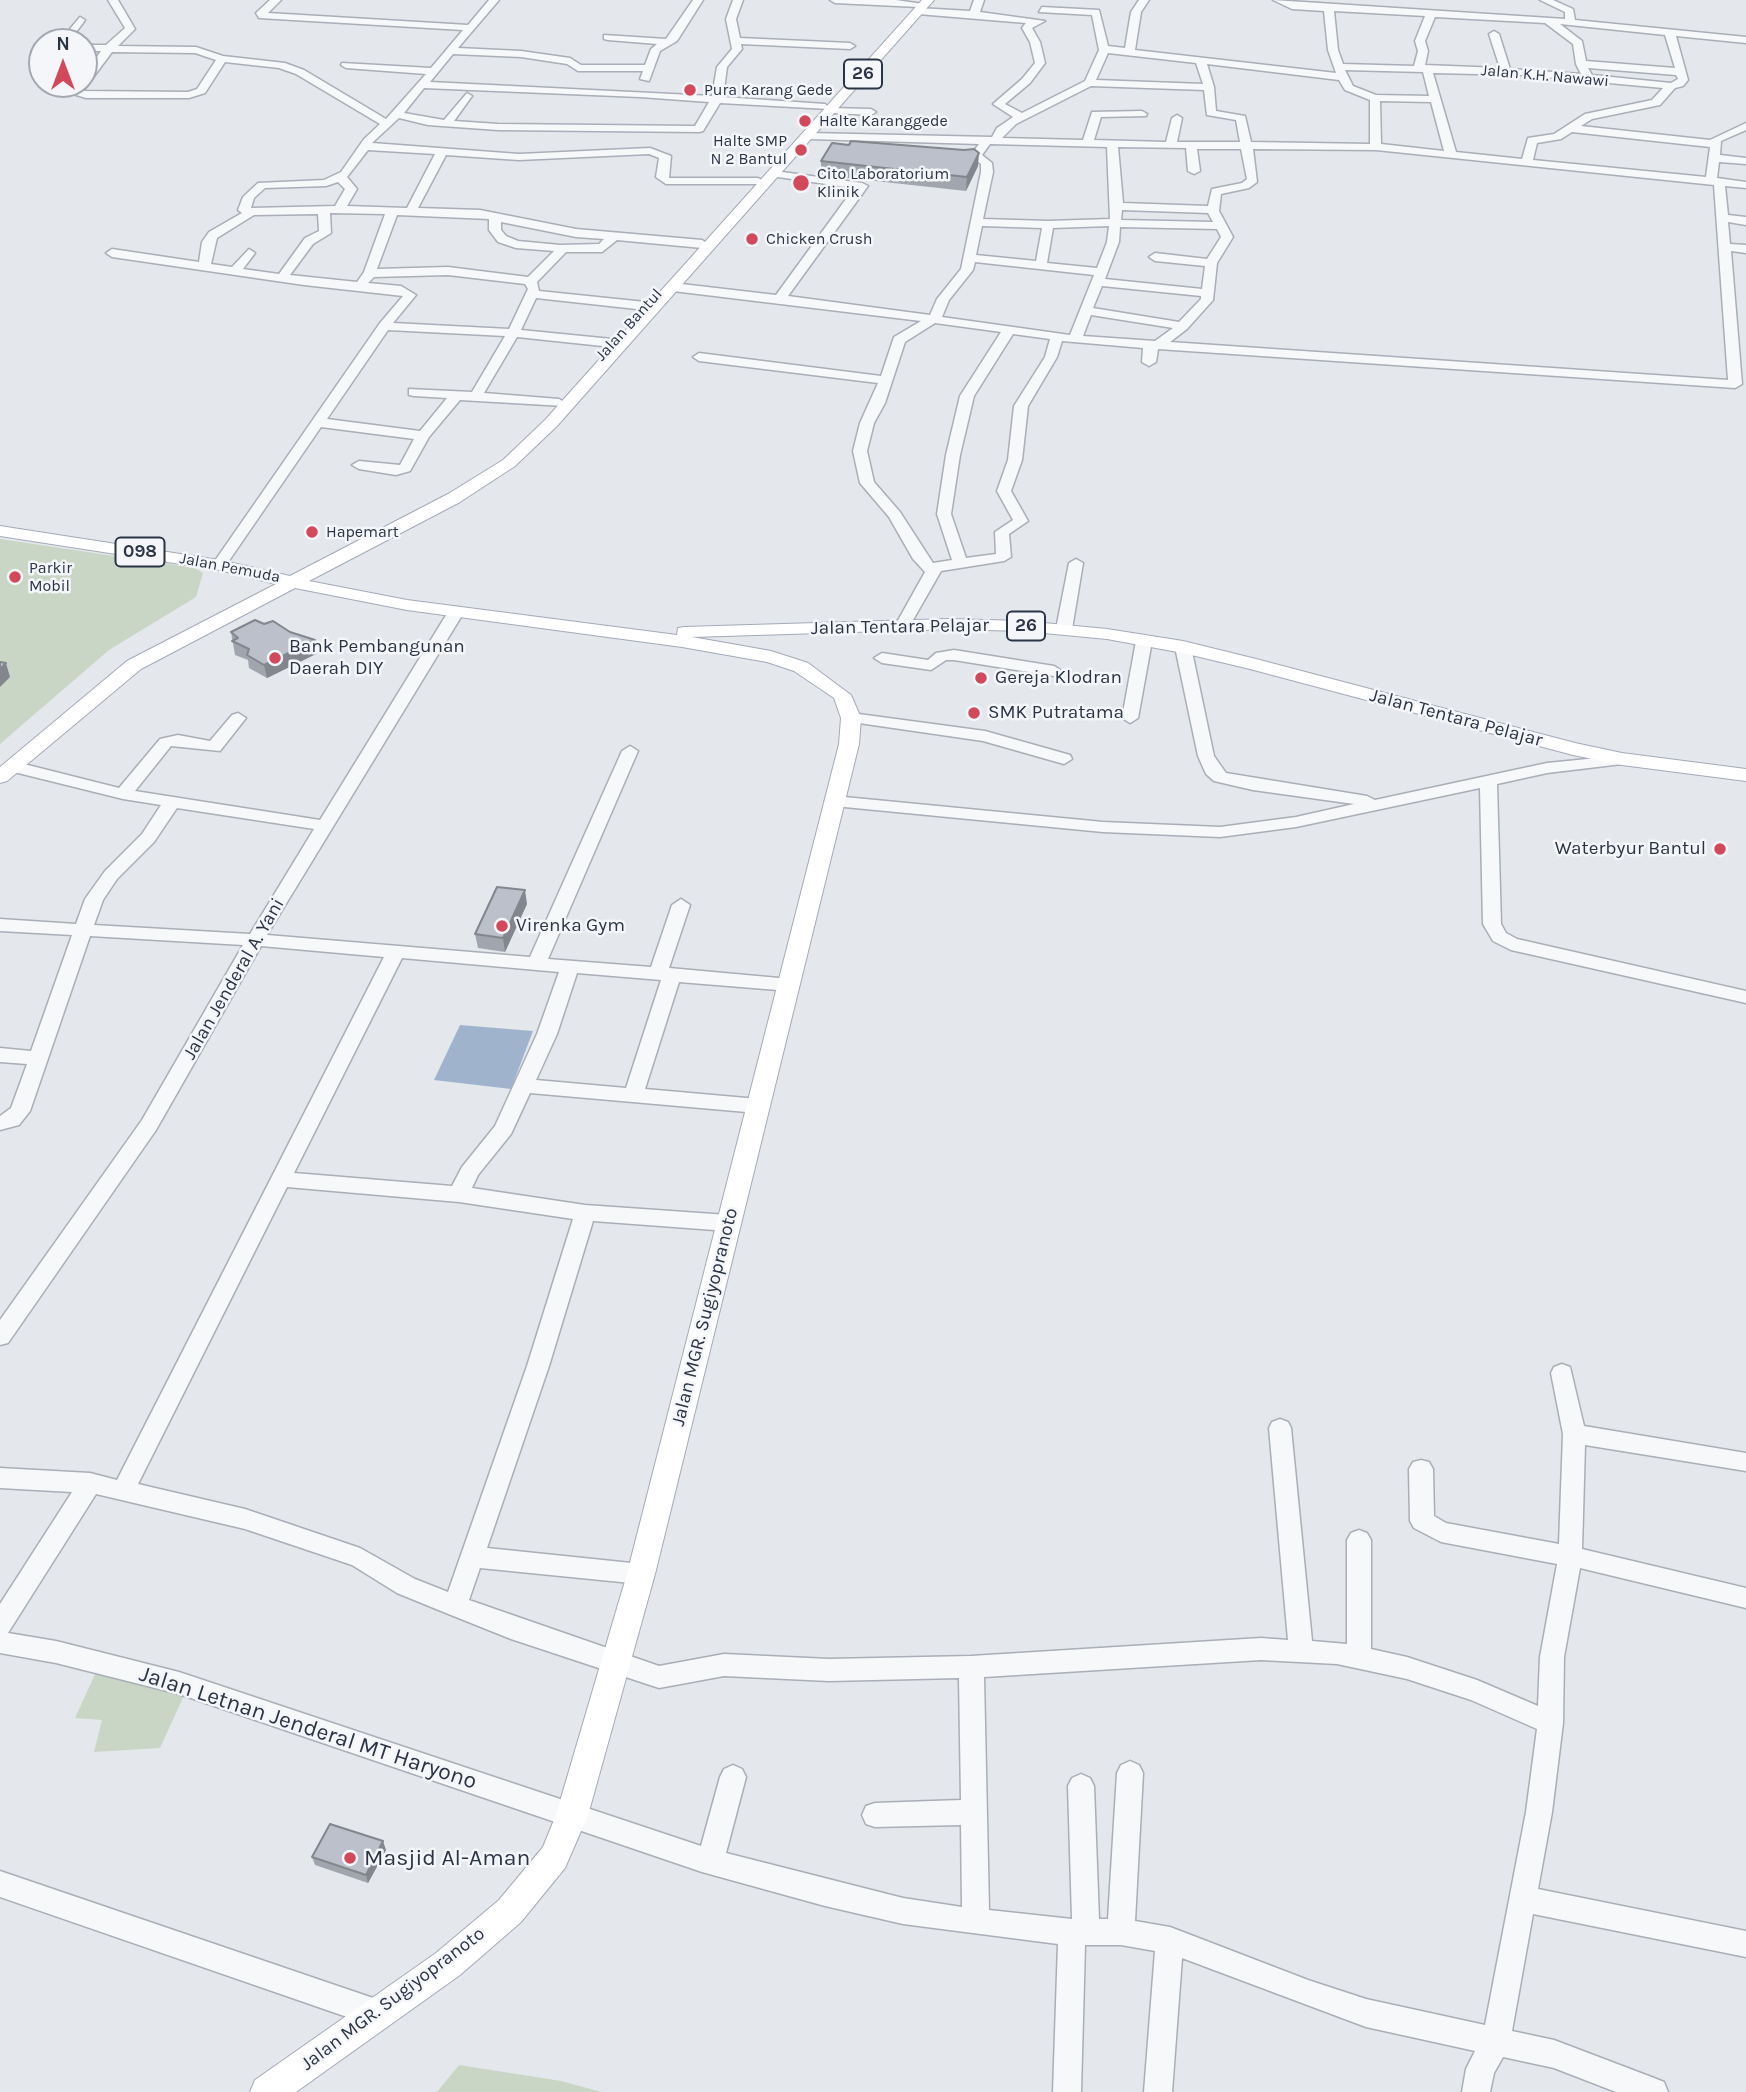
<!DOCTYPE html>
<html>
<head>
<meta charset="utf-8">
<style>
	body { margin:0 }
	#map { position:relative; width:1746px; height:2092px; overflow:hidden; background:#e4e7ec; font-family:Karla,sans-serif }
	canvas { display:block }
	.north { position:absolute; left:28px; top:28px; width:70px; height:70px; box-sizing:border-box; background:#f4f6f9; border:2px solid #a4a8b1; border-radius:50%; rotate:0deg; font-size:19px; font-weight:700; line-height:28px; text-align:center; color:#2b3445 }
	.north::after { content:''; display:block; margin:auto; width:24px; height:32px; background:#d1495b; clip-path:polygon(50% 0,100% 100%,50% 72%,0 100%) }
</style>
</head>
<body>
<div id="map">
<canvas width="1746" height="2092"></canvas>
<div class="north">N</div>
</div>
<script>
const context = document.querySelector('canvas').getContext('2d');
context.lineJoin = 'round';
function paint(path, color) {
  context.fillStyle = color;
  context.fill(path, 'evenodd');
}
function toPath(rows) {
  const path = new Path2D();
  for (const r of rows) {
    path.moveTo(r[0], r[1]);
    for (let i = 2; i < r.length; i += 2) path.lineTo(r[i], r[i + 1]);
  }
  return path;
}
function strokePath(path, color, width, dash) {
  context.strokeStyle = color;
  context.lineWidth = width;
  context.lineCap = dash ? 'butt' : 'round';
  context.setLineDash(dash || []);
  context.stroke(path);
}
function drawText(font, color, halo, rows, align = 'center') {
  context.font = font + ' Karla,sans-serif';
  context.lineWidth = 5;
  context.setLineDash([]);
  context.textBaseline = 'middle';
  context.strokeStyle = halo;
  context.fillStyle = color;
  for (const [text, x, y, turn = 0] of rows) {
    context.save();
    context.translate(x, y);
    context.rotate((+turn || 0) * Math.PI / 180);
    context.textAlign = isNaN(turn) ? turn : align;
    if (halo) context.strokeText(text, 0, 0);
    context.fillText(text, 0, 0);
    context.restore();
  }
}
paint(toPath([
	[0,539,195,568,203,573,196,597,109,650,0,744],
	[96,1672,186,1691,160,1748,94,1752,102,1720,75,1718],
	[459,2065,561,2081,602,2092,437,2092]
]), '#c9d6c5');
paint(toPath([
	[460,1025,533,1031,511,1089,434,1080]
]), '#9fb4cc');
const minor = toPath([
	[108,0,118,0,135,29,118,46,196,47,223,56,285,63,304,70,386,119,426,74,346,68,341,65,342,63,431,68,463,30,259,18,256,13,270,0,281,0,268,13,468,25,489,0,499,0,458,48,521,51,570,58,581,65,645,65,651,49,657,44,608,40,604,39,604,35,666,39,693,0,703,0,677,41,660,51,649,81,640,79,643,71,578,71,567,64,521,57,453,54,430,82,712,96,717,67,732,49,726,19,733,0,743,0,736,19,740,38,850,43,855,46,850,49,741,44,742,49,727,67,723,97,825,104,830,108,871,109,876,112,871,115,833,113,828,109,720,103,703,131,699,132,498,130,428,125,399,118,372,143,519,154,650,148,671,156,669,178,758,178,764,181,758,184,666,184,656,177,659,158,649,154,519,160,446,155,418,208,480,210,576,229,702,240,708,244,702,248,617,240,602,252,566,252,537,282,539,291,655,303,661,307,655,311,536,298,521,330,612,339,618,343,612,347,517,337,484,393,559,399,566,403,564,406,460,400,429,437,410,471,396,475,359,469,352,465,359,461,400,465,414,439,321,427,224,568,219,569,212,565,380,323,403,296,304,285,112,257,106,253,112,249,199,262,202,242,209,232,242,213,238,210,243,197,258,183,324,180,341,172,364,139,380,124,296,74,279,68,225,62,205,93,189,98,86,98,73,94,78,84,84,84,84,75,101,51,84,51,84,45,106,45,125,28,108,0],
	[112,52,195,53,216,60,197,89,188,92,83,91,112,52],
	[424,88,640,97,709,102,695,126,498,124,454,121,472,96,467,93,444,120,404,113,424,88],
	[368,150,435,154,407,208,347,206,357,189,347,177,368,150],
	[338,182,345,189,335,206,251,208,254,198,265,188,326,186,338,182],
	[330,213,385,214,364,272,357,282,290,275,313,244,331,233,330,213],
	[318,214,319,231,305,238,279,274,243,269,255,253,249,249,232,267,211,264,217,238,254,215,318,214],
	[397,215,489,219,489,230,498,242,516,248,554,251,528,277,448,267,377,269,397,215],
	[501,222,576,237,604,239,599,244,560,245,518,241,506,236,501,230,501,222],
	[448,275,525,284,528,289,509,329,393,323,416,295,401,286,368,283,374,277,448,275],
	[388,330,505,336,472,392,409,389,409,395,414,396,447,398,420,431,327,419,388,330],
	[830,0,896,0,923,4,918,7,835,3,830,0],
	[974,0,984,0,980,12,1045,21,1032,28,1040,42,1045,63,1030,83,1005,104,1022,113,1085,81,1099,50,1092,15,1039,12,1042,7,1099,10,1108,46,1125,48,1131,12,1139,0,1149,0,1141,12,1135,50,1336,73,1328,50,1324,11,1292,9,1273,0,1565,19,1565,12,1540,0,1553,0,1573,9,1575,20,1746,37,1746,43,1676,36,1688,80,1683,86,1675,88,1660,105,1592,119,1581,126,1710,140,1746,123,1746,130,1721,141,1720,155,1746,158,1746,164,1719,162,1717,178,1746,182,1746,188,1725,186,1728,215,1746,217,1746,225,1728,222,1730,244,1746,245,1746,253,1731,251,1742,384,1735,388,1158,349,1156,362,1149,366,1142,362,1143,348,1062,341,1057,357,1028,406,1022,460,1011,491,1028,521,1009,534,1011,557,1004,561,941,571,909,627,899,627,896,624,925,572,913,559,889,517,860,483,853,451,860,423,878,383,699,361,693,357,699,353,881,376,894,337,921,321,673,291,667,287,673,283,776,295,854,188,771,176,771,172,775,171,862,183,868,186,788,296,930,315,937,299,961,269,981,172,981,164,970,156,979,144,809,139,804,136,809,133,992,137,997,128,1013,117,993,104,1022,79,1035,63,1030,42,1022,28,1026,23,918,14,913,11,918,8,970,11,974,0],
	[1334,11,1425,16,1415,41,1418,51,1414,66,1343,64,1338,50,1334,11],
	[1435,17,1545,23,1573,44,1576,64,1581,74,1510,69,1499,34,1494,31,1489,34,1500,68,1425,65,1428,51,1425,41,1435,17],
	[1560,24,1665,35,1675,68,1586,61,1582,41,1560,24],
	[1108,53,1196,63,1203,84,1096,80,1108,53],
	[1207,64,1339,80,1345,90,1370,100,1370,144,1251,142,1245,116,1216,111,1214,87,1207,64],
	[1588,68,1676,75,1678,79,1671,83,1592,75,1588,68],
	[1345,70,1423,72,1429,96,1376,95,1353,86,1345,70],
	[1433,73,1522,75,1663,88,1652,100,1585,114,1554,134,1528,138,1522,159,1456,152,1433,73],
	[1091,86,1204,90,1207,115,1236,120,1240,142,1177,142,1182,118,1177,115,1172,118,1166,142,1094,140,1101,117,1146,116,1147,114,1142,111,1092,112,1083,140,1002,138,1016,124,1091,86],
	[1380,101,1431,102,1444,151,1381,144,1380,101],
	[1572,132,1710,147,1706,177,1533,160,1537,143,1561,139,1572,132],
	[990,144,1107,147,1110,219,1048,221,983,219,993,172,992,163,982,155,990,144],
	[1118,147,1186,148,1188,171,1194,174,1200,171,1197,149,1241,149,1247,179,1242,183,1212,189,1208,206,1123,203,1118,147],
	[1253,149,1376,150,1714,185,1728,380,1170,342,1187,329,1213,300,1217,263,1233,237,1219,211,1221,194,1249,188,1257,182,1253,149],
	[1122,210,1208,213,1213,222,1121,220,1122,210],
	[982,226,1042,228,1036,261,976,255,982,226],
	[1109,226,1107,242,1097,268,1047,263,1053,228,1109,226],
	[1120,227,1217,229,1221,237,1207,259,1155,253,1149,257,1155,261,1205,266,1202,289,1105,279,1119,242,1120,227],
	[975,262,1094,275,1070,335,942,317,949,300,973,270,975,262],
	[1102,286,1201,296,1201,299,1179,322,1093,308,1102,286],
	[1091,315,1173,328,1155,341,1083,336,1091,315],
	[935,323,1001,332,960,396,946,455,937,514,952,560,933,563,900,512,874,482,867,451,874,423,885,403,905,342,935,323],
	[1013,334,1050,339,1045,357,1014,406,1008,460,997,491,1013,520,995,532,996,554,966,558,951,514,960,455,974,396,1013,334],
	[80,17,85,20,69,42,59,42,80,17],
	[1076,559,1083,563,1072,629,1064,634,1056,629,1069,563,1076,559],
	[456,607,464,612,267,935,530,957,622,751,630,746,638,751,548,959,651,967,672,905,681,899,690,905,669,968,790,979,799,985,790,991,679,982,645,1089,758,1099,765,1101,768,1106,765,1111,758,1113,530,1093,511,1134,478,1175,472,1188,585,1205,728,1215,735,1218,738,1223,735,1228,728,1231,593,1221,549,1366,487,1548,641,1564,650,1567,653,1574,650,1581,641,1584,480,1568,469,1600,659,1666,724,1654,829,1659,971,1656,1261,1638,1288,1640,1269,1428,1272,1422,1280,1419,1288,1422,1291,1428,1312,1641,1347,1644,1347,1540,1351,1533,1359,1530,1367,1533,1371,1540,1371,1649,1407,1657,1477,1680,1538,1706,1540,1657,1557,1564,1441,1542,1414,1528,1410,1521,1409,1469,1413,1462,1421,1460,1429,1462,1433,1469,1434,1516,1446,1523,1559,1544,1563,1434,1551,1373,1554,1367,1562,1364,1570,1367,1584,1426,1746,1453,1746,1471,1585,1445,1582,1549,1746,1588,1746,1608,1580,1568,1564,1657,1563,1723,1552,1812,1538,1889,1746,1931,1746,1957,1533,1914,1512,2031,1554,2040,1654,2078,1664,2082,1668,2092,1616,2092,1554,2068,1503,2057,1494,2073,1490,2092,1462,2092,1466,2069,1475,2051,1366,2027,1182,1958,1172,2092,1144,2092,1155,1951,1121,1945,1085,1945,1081,2092,1053,2092,1058,1944,903,1924,825,1906,702,1872,179,1694,56,1663,0,1653,0,1604,72,1492,0,1488,0,1468,90,1473,117,1480,384,957,261,946,156,1130,8,1343,0,1345,0,1320,142,1120,243,945,90,936,30,1111,19,1125,0,1130,0,1116,11,1108,27,1064,0,1062,0,1048,31,1051,72,935,0,931,0,919,76,924,85,899,105,871,142,834,161,805,123,799,6,770,4,766,12,761,119,788,160,739,178,735,210,741,232,715,238,713,246,718,220,751,171,746,135,791,320,820,448,612,456,607],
	[177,808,314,829,250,934,94,925,103,900,117,879,154,842,177,808],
	[402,958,559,972,537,1034,495,1126,462,1167,452,1186,294,1173,402,958],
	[577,973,661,980,626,1088,536,1080,557,1034,577,973],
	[287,1187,459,1202,573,1219,527,1366,448,1592,415,1579,360,1548,245,1509,138,1484,287,1187],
	[96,1494,245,1529,352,1565,397,1593,446,1613,511,1639,659,1688,724,1676,829,1681,959,1678,961,1800,875,1803,866,1806,862,1815,866,1824,875,1827,961,1825,962,1907,903,1898,726,1853,746,1777,742,1769,733,1765,724,1769,720,1777,701,1846,179,1672,56,1641,8,1633,96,1494],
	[1261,1660,1337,1664,1407,1679,1471,1700,1537,1729,1526,1812,1485,2025,1366,1999,1308,1980,1170,1927,1135,1921,1143,1773,1139,1765,1130,1761,1121,1765,1117,1773,1108,1919,1099,1919,1094,1786,1090,1778,1081,1774,1072,1778,1068,1786,1072,1919,989,1910,984,1677,1261,1660],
	[1144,636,1152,641,1138,718,1130,723,1122,718,1136,641,1144,636],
	[1183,642,1191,647,1214,756,1226,773,1367,796,1375,800,1547,763,1628,755,1630,759,1628,763,1622,764,1547,773,1497,784,1501,924,1506,933,1517,939,1746,991,1746,1003,1511,950,1493,941,1483,924,1480,788,1296,827,1220,837,1103,832,834,806,825,801,834,796,1103,822,1220,827,1296,817,1354,804,1253,790,1214,781,1206,774,1198,756,1175,647,1183,642],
	[954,650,1054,666,1062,671,1054,676,954,660,946,660,931,670,882,663,874,658,882,653,928,660,936,653,954,650],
	[851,713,985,731,1070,755,1072,759,1064,764,983,741,845,721,845,715,851,713],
	[0,1871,376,1999,386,2003,390,2013,386,2023,376,2027,0,1897,0,1871]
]);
const major = toPath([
	[922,0,934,0,557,426,515,466,460,502,309,581,407,600,677,635,678,628,684,627,949,619,1023,621,1107,629,1183,641,1256,659,1575,743,1622,753,1746,769,1746,781,1622,765,1573,755,1250,669,1183,653,1107,639,1023,631,949,629,692,637,771,651,808,663,851,695,861,718,859,744,655,1574,588,1815,565,1868,521,1922,460,1975,296,2092,250,2092,255,2080,436,1953,499,1900,543,1847,556,1815,627,1574,839,744,841,718,834,698,794,671,767,662,682,647,407,610,295,588,141,669,7,781,0,783,0,767,127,661,276,584,219,570,0,536,0,526,219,560,290,576,448,494,503,460,545,420,922,0]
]);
strokePath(minor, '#a9aeb7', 3);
strokePath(major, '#a3abb8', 2);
paint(minor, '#f7f8fa');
paint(major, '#fff');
paint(toPath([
	[821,161,978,166,966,191,821,175],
	[264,624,315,640,318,653,267,678,249,668,248,660,235,655,231,632],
	[527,904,505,952,478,948,475,934],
	[386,1850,368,1883,315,1865,312,1857]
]), '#a1a5ae');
paint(toPath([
	[979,153,978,166,966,191,967,177],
	[315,640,318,653,267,678,264,665],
	[6,663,10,677,0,687,0,669],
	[525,890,527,904,505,952,503,938],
	[383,1841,386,1850,368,1883,366,1875]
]), '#83868d');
const building = toPath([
	[851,141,964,150,974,149,979,153,967,177,821,161,832,143,849,145,851,141],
	[255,620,264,624,273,621,290,632,315,640,264,665,247,655,249,649,232,641,238,638,231,632,255,620],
	[0,662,6,663,0,669,0,662],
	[497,887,525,890,503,938,475,934,497,887],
	[330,1824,383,1841,366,1875,312,1857,330,1824]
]);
paint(building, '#bbc0ca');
strokePath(building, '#83868d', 2);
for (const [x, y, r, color] of [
	[690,90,7,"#d1495b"],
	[805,121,7,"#d1495b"],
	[801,150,7,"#d1495b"],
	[801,183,9,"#d1495b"],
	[752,239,7,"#d1495b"],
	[312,532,7,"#d1495b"],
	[15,577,7,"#d1495b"],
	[275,658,7,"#d1495b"],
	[981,678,7,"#d1495b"],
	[974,713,7,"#d1495b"],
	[1720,849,7,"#d1495b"],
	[502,926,7,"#d1495b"],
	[350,1858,7,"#d1495b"]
]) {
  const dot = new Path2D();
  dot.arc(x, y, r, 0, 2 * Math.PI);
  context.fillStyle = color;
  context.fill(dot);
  strokePath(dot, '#f4f6f9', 2.5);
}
drawText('16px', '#2b3445', '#f4f6f9', [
	["Jalan K.H. Nawawi",1545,76,5],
	["Jalan Bantul",629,325,-48],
	["Jalan Pemuda",230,568,11]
]);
drawText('16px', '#2b3445', '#f4f6f9', [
	["Pura Karang Gede",704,90],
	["Halte Karanggede",819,121],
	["Halte SMP",787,141,"right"],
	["N 2 Bantul",787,159,"right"],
	["Cito Laboratorium",817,174],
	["Klinik",817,192],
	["Chicken Crush",766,239],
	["Hapemart",326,532],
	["Parkir",29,568],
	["Mobil",29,586]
], 'left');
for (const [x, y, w] of [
	[863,74,38],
	[140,552,49],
	[1026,626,38]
]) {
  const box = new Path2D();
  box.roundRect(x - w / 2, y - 14.5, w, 29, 5);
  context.fillStyle = '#f4f6f9';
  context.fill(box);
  strokePath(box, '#2b3445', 2);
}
drawText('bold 18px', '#2b3445', null, [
	["26",863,74],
	["098",140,552],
	["26",1026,626]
]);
drawText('19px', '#2b3445', '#f4f6f9', [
	["Jalan Tentara Pelajar",900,627,-1],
	["Jalan Tentara Pelajar",1456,718,15],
	["Jalan Jenderal A. Yani",234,979,-60],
	["Jalan MGR. Sugiyopranoto",705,1317,-76],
	["Jalan MGR. Sugiyopranoto",393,1999,-37]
]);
drawText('19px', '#2b3445', '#f4f6f9', [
	["Bank Pembangunan",289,647],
	["Daerah DIY",289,669],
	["Gereja Klodran",995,678],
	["SMK Putratama",988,713],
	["Waterbyur Bantul",1706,849,"right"],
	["Virenka Gym",516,926]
], 'left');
drawText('23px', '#2b3445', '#f4f6f9', [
	["Jalan Letnan Jenderal MT Haryono",308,1728,18]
]);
drawText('23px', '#2b3445', '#f4f6f9', [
	["Masjid Al-Aman",364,1858]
], 'left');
</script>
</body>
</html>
